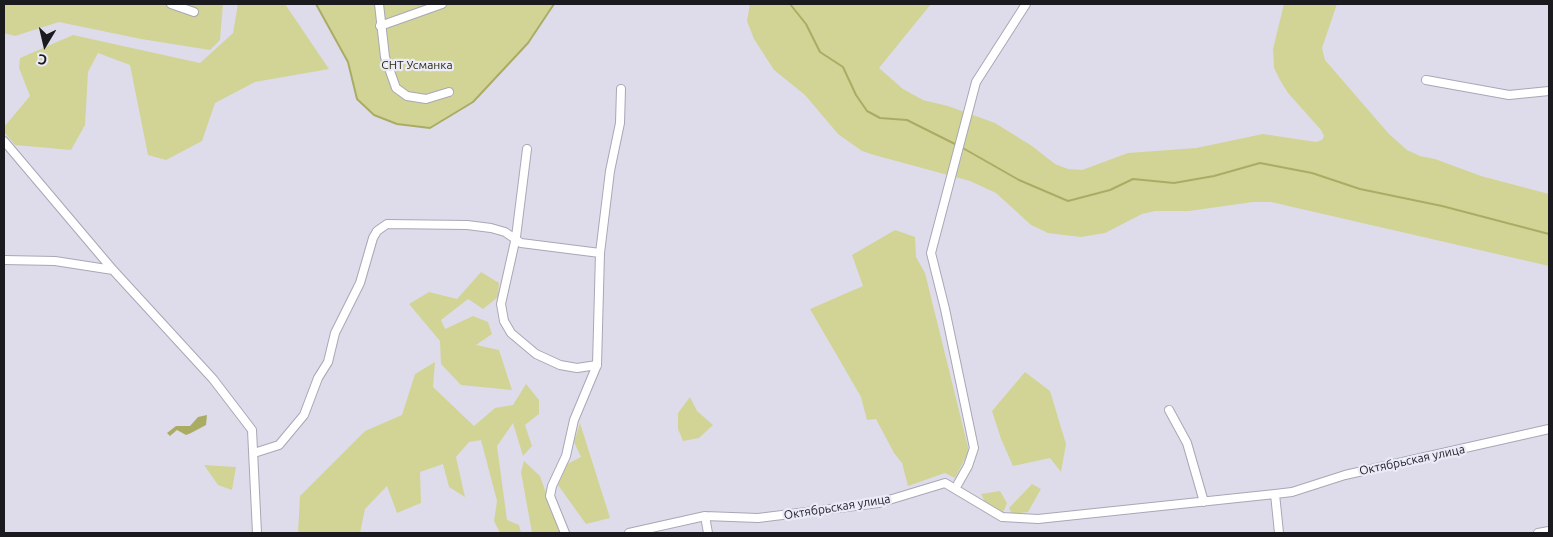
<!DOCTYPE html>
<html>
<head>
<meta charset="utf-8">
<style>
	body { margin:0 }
	#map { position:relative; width:1553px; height:537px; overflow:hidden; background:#dedcea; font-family:Ubuntu,sans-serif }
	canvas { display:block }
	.frame { position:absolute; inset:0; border:5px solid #1b1a1f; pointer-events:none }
	.north { position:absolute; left:20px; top:20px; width:50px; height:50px; -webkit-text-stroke:4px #ebeaf8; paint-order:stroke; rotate:189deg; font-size:14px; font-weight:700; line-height:20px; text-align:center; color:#1b1a1f }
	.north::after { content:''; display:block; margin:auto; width:18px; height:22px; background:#1b1a1f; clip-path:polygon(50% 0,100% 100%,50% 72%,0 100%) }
</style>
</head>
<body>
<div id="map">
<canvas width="1553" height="537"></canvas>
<div class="frame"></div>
<div class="north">С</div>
</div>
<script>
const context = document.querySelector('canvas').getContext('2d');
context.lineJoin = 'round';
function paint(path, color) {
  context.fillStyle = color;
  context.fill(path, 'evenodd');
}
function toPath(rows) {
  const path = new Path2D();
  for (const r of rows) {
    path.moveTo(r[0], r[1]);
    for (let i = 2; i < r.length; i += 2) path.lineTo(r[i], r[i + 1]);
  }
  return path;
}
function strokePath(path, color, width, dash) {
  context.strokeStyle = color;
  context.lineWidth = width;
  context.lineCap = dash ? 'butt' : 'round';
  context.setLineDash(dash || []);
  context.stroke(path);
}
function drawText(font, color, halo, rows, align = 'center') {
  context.font = font + ' Ubuntu,sans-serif';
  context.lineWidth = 4.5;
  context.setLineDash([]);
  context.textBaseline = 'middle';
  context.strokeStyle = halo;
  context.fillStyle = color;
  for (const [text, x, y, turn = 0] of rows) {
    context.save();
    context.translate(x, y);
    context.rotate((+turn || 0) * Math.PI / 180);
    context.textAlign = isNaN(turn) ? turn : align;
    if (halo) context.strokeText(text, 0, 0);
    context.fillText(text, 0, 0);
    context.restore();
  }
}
paint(toPath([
	[4,4,223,4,220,40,210,50,141,39,59,22,15,36,4,33],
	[238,4,285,4,329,69,255,82,215,103,202,141,166,160,148,155,130,65,98,53,88,72,85,125,71,150,15,145,4,132,4,127,30,96,19,68,20,58,73,35,200,63,233,33],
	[316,4,554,4,528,43,473,102,430,128,397,124,374,115,357,99,348,62],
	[750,4,931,4,879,68,903,89,923,100,948,106,995,123,1032,146,1055,164,1068,169,1082,170,1128,153,1196,148,1263,134,1316,142,1322,140,1324,136,1321,130,1288,93,1280,80,1274,68,1273,49,1284,4,1337,4,1322,48,1325,60,1389,134,1407,150,1420,156,1435,159,1481,176,1549,194,1549,266,1271,202,1253,202,1189,211,1155,211,1142,214,1105,233,1081,237,1048,233,1031,225,996,193,970,181,874,155,862,151,838,134,805,95,774,70,754,39,747,21],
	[895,230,915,237,916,257,925,273,969,451,955,478,945,473,908,486,902,463,894,453,876,419,867,420,861,397,810,309,863,286,852,255],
	[481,272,499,283,498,297,483,309,468,299,441,320,445,329,473,316,488,322,492,334,476,345,499,350,512,390,461,385,441,364,440,341,409,304,429,292,457,299],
	[435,362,433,387,474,426,495,408,513,405,526,384,539,400,539,414,525,425,532,446,523,456,513,423,497,446,507,520,519,525,521,533,500,533,494,521,497,501,481,440,469,442,456,457,465,497,449,487,443,464,420,472,421,503,397,513,387,486,365,509,360,533,298,533,300,496,365,431,402,415,415,374],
	[1025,372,1050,391,1066,444,1061,472,1050,458,1013,466,1001,439,992,411],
	[690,397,697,411,713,425,699,438,683,441,678,429,678,413],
	[580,423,610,518,586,524,558,485,567,464,581,457,574,442],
	[524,461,540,476,560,533,532,533,521,472],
	[204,465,236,467,232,490,218,485],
	[1032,484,1041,489,1028,512,1012,514,1009,508],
	[1000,491,1007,503,1003,513,986,504,981,494]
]), '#d2d496');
paint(toPath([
	[207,415,206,425,191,433,186,435,177,430,170,436,167,433,176,426,190,426,198,417]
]), '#abac64');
strokePath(toPath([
	[316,4,348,62,357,99,374,115,397,124,430,128,473,102,528,43,554,4],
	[790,4,806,24,820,52,843,67,856,95,867,111,880,118,907,120,957,145],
	[961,147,1019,180,1068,201,1110,190,1133,179,1174,183,1214,176,1260,163,1312,173,1360,189,1442,206,1549,234]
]), '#abac64', 2);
const minor = toPath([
	[171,4,194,12],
	[379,4,385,57,396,88,407,96,426,99,449,92],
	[380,26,442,4],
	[1426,80,1509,95,1549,91],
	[4,141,113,270,213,379,252,430,257,533],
	[527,149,516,237,501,304,504,321,511,333,536,354,560,365,577,368,597,365],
	[4,260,55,261,113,270],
	[1169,410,1187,443,1204,502],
	[254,453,279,445,304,415,318,378,328,362,335,333,360,283,373,238,377,231,387,224,467,225,491,228,505,232,521,243,600,253],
	[955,489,968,466,974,448,945,309,931,253,976,82,1026,4],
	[1275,494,1279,533],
	[705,516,708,533],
	[565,533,550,496,552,486,566,456,574,420,597,365,600,253,610,171,620,123,621,89],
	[629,533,705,516,758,518,879,503,945,483,1002,517,1038,519,1275,494,1292,492,1345,475,1549,429],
	[1538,533,1549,531]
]);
strokePath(minor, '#a9a7b5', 10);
strokePath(minor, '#fff', 8);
drawText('12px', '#2d2d0d', '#ebeaf8', [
	["СНТ Усманка",417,65]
]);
drawText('12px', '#1b1a1f', '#ebeaf8', [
	["Октябрьская улица",1412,460,-12],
	["Октябрьская улица",837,507,-9]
]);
</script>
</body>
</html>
